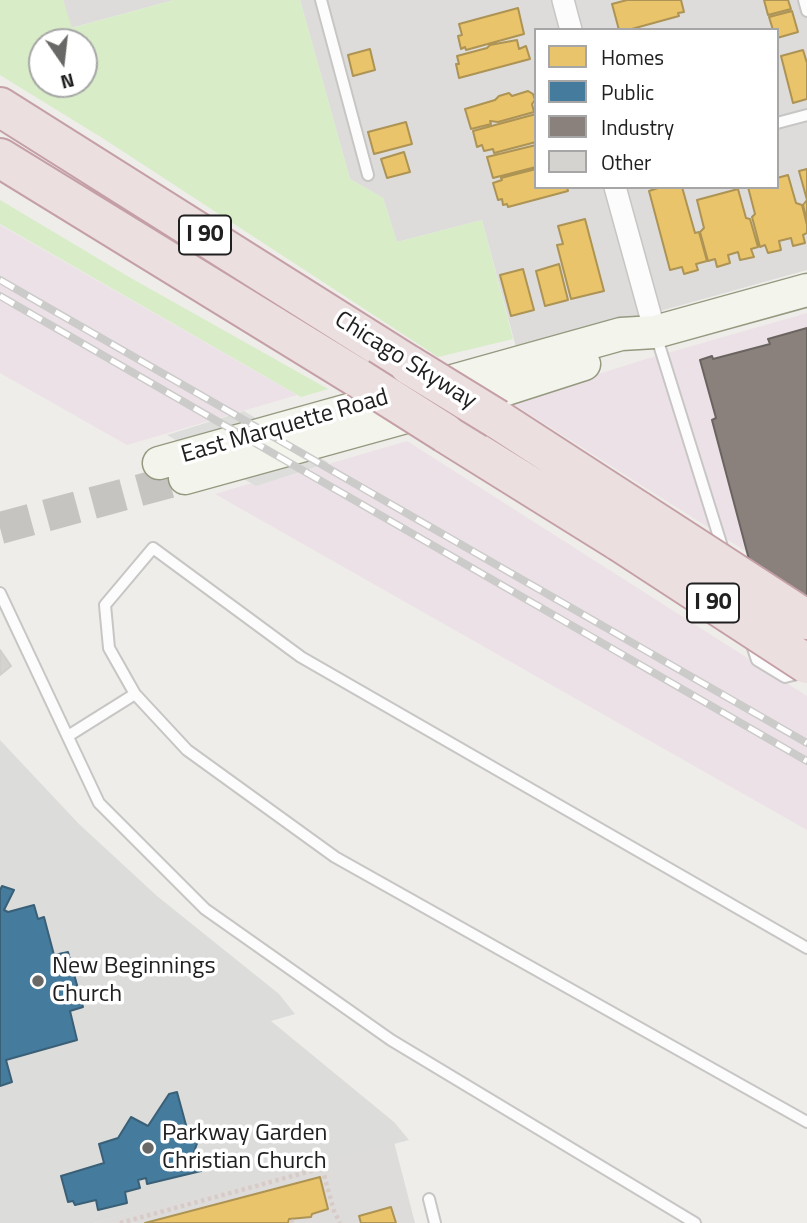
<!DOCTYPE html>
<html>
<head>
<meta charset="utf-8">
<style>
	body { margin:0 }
	#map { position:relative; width:807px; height:1223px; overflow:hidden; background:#eeede9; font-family:"Titillium Web",sans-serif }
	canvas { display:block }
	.legend { position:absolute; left:534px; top:28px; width:245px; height:161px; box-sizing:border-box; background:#fff; border:2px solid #a6a6a6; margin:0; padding:9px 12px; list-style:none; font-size:21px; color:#202020 }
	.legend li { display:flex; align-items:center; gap:14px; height:35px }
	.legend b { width:35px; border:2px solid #a6a6a6 }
	.north { position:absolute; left:28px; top:28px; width:70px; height:70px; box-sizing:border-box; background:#fff; border:2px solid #a6a6a6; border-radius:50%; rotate:166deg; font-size:19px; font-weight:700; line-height:28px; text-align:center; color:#202020 }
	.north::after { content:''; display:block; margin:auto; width:24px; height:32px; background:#686866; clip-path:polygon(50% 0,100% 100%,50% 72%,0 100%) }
</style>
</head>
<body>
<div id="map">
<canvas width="807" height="1223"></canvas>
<ul class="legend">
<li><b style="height:19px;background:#e9c46a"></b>Homes</li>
<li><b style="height:19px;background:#457b9d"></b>Public</li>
<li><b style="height:19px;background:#8a817c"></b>Industry</li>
<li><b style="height:19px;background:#d5d3d0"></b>Other</li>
</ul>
<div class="north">N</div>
</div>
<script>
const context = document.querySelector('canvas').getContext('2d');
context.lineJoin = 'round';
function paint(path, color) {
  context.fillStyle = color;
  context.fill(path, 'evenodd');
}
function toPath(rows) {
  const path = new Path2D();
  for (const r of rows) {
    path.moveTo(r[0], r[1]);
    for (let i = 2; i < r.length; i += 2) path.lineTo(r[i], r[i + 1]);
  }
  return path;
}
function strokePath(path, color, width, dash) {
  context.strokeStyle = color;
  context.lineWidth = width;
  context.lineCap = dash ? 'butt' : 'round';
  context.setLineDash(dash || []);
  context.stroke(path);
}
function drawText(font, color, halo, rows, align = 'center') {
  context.font = font + ' "Titillium Web",sans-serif';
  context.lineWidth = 7;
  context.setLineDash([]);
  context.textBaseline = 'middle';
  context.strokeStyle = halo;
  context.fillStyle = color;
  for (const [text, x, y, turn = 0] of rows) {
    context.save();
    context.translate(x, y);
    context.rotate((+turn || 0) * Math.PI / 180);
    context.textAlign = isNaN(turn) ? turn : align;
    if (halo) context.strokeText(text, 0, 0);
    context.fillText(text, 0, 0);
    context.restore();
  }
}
paint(toPath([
	[63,0,174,0,71,28],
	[300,0,807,0,807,270,517,351,482,220,397,242,383,198,350,179],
	[536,30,777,30,777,187,536,187],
	[394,1142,415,1223,94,1223]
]), '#dddcda');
paint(toPath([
	[0,225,297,395,127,445,0,373],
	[807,313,807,590,510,402,643,360],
	[407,441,807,696,807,830,215,494,252,483,257,485]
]), '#ece1e7');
paint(toPath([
	[0,740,79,824,157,896,279,994,295,1014,271,1021,394,1122,409,1140,94,1223,0,1223]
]), '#dcdcda');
paint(toPath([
	[0,0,63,0,72,28,174,0,300,0,350,179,383,198,397,242,482,220,513,339,438,357,104,139,0,75],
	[42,42,84,42,84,84,42,84],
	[0,200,129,277,328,389,301,397,0,224]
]), '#d7ecc7');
paint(toPath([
	[244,411,329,463,256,486,167,435]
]), '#dddddb');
const homes = toPath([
	[627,0,681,0,684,12,678,13,679,16,628,30,619,30,612,4,627,0],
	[764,0,788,0,791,9,768,15,764,0],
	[518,8,524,34,466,50,465,47,461,49,458,36,462,35,459,24,518,8],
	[792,11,798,32,777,38,777,30,773,30,769,17,792,11],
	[517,40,519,49,526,46,530,59,459,78,456,64,459,64,457,56,487,48,490,45,517,40],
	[370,49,375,70,353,76,348,55,370,49],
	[803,50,807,63,807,99,793,103,781,56,803,50],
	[528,91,533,94,535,100,532,104,534,112,498,122,490,121,491,124,471,129,465,109,495,100,499,96,509,93,512,96,528,91],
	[536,114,536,142,494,153,493,149,484,151,482,145,477,147,473,131,536,114],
	[406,122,412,144,374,154,368,132,406,122],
	[536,145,536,167,493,178,487,157,536,145],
	[404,152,410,172,387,178,381,159,404,152],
	[536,169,536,187,567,187,568,191,508,207,507,204,503,205,502,199,498,200,493,183,502,180,501,178,536,169],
	[807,169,807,221,803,205,807,200,799,171,807,169],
	[788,175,796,203,802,205,807,225,807,233,803,235,805,243,793,246,791,238,779,241,781,250,768,253,765,245,760,247,752,217,755,214,748,187,777,187,777,178,788,175],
	[661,187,682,187,695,233,699,232,707,261,696,264,698,270,684,274,682,267,670,270,649,191,661,187],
	[738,189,746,218,750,219,758,247,751,249,754,257,740,260,738,252,728,255,730,263,717,267,715,259,708,261,700,232,704,228,697,200,738,189],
	[585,219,604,291,571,299,557,245,563,244,558,226,585,219],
	[559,264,568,300,545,306,536,271,559,264],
	[523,269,534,310,511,316,500,275,523,269],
	[320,1177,328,1209,312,1214,311,1217,289,1219,288,1223,145,1223,320,1177],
	[391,1207,396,1223,361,1223,359,1216,391,1207]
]);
paint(homes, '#e9c46a');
strokePath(homes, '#ad9354', 2);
const public = toPath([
	[2,886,14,890,4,910,8,912,34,905,38,919,44,917,54,955,68,952,83,1007,70,1011,77,1040,6,1060,12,1082,0,1086,0,890,2,886],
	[177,1092,189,1136,199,1138,194,1152,201,1171,147,1184,146,1178,138,1180,140,1188,125,1192,127,1203,98,1210,96,1200,75,1205,73,1201,68,1202,61,1176,104,1163,99,1144,118,1138,131,1117,148,1126,169,1094,177,1092]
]);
paint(public, '#457b9d');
strokePath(public, '#3a6078', 2);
const industry = toPath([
	[807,328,807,657,777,665,712,420,716,418,700,360,712,356,713,359,770,344,768,339,807,328]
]);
paint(industry, '#8a817c');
strokePath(industry, '#6a6460', 2);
const building = toPath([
	[0,650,11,666,0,675,0,650]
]);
paint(building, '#d5d3d0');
strokePath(building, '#d1cfca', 2);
strokePath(toPath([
	[0,528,185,478]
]), '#c5c4c1', 32, [32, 16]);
const lane = toPath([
	[321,0,368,175],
	[804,0,807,11],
	[777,123,807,115],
	[656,335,724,553],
	[0,593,99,803,205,909,391,1040,695,1223],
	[750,639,757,660,785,677,801,673],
	[135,694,187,750,335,857,807,1122],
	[68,736,135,694,109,648,105,605,153,548,301,657,807,948],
	[429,1199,435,1223]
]);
const street = toPath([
	[563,0,571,30],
	[615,187,655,332]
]);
const secondary = toPath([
	[159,463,621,334,655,332,807,290],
	[185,478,500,391,584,364]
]);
const highway = toPath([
	[0,107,409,365],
	[0,158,358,378],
	[497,419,639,511],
	[445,433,620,542]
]);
strokePath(lane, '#c7c6c5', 14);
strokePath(street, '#c7c6c5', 24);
strokePath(secondary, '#95997f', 35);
strokePath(highway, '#c59fa6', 42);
strokePath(toPath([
	[291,1220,292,1223],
	[120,1223,322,1168,334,1211,340,1223]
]), '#d8cbc7', 4.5, [3.5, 3.5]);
strokePath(lane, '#fcfcfc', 10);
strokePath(street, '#fcfcfc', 21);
strokePath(secondary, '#f3f4ec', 32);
strokePath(highway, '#ebdfe0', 38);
const rail = toPath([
	[0,280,807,743],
	[0,296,807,761]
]);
strokePath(rail, '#cbcbca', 8);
strokePath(rail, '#fff', 5, [16]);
const highwayBridge = toPath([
	[409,365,497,419],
	[358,378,445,433],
	[639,511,807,620],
	[620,542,807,664]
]);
strokePath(highwayBridge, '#c59fa6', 42, []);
strokePath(highwayBridge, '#ebdfe0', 38);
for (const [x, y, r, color] of [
	[38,981,7,"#686866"],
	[148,1148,7,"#686866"]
]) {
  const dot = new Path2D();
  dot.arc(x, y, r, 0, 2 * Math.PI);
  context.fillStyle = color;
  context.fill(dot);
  strokePath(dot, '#fff', 2.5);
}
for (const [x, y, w] of [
	[205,235,52],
	[713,603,52]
]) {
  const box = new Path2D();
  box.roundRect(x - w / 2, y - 19.5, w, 39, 5);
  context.fillStyle = '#fff';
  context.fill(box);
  strokePath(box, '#202020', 2);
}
drawText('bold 23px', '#202020', null, [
	["I 90",205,235],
	["I 90",713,603]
]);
drawText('24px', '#202020', '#fff', [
	["Chicago Skyway",405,361,32],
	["East Marquette Road",285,427,-16]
]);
drawText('24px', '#202020', '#fff', [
	["New Beginnings",52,967],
	["Church",52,995],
	["Parkway Garden",162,1134],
	["Christian Church",162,1162]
], 'left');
</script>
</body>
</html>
